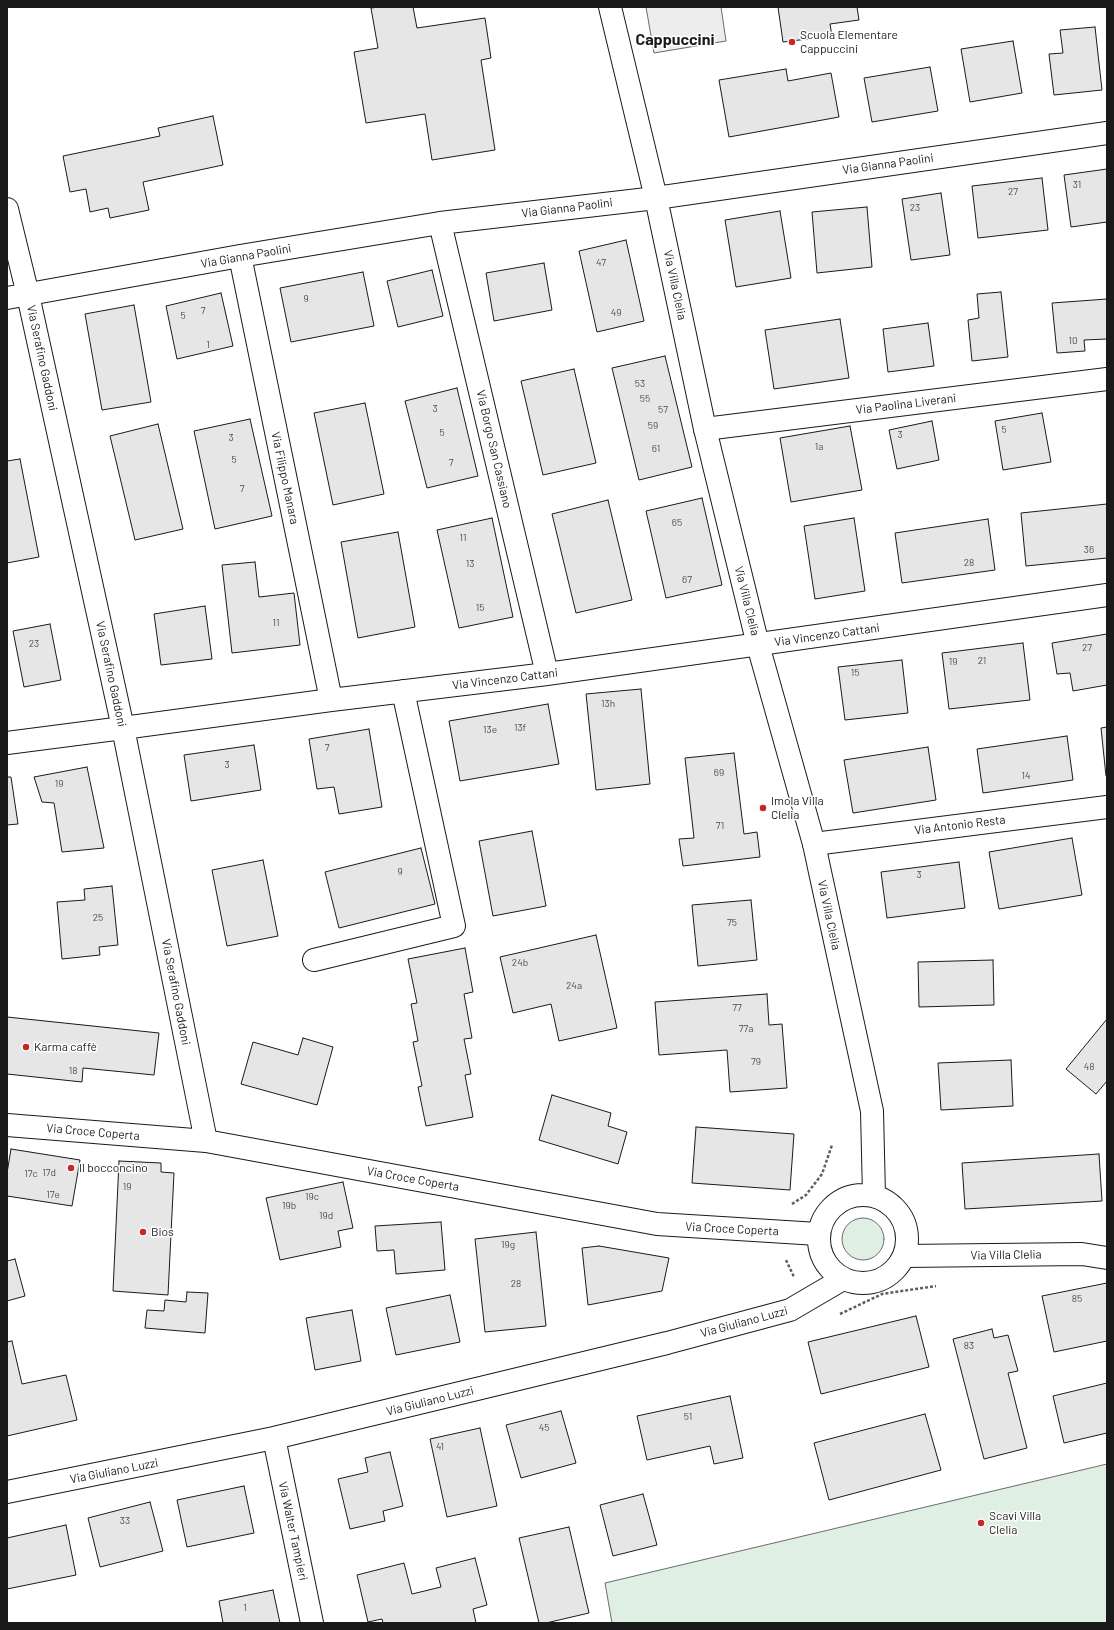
<!DOCTYPE html>
<html>
<head>
<meta charset="utf-8">
<style>
	body { margin:0 }
	#map { position:relative; width:1114px; height:1630px; overflow:hidden; background:#fff; font-family:Barlow,sans-serif }
	canvas { display:block }
	.frame { position:absolute; inset:0; border:8px solid #1a1a1a; pointer-events:none }
</style>
</head>
<body>
<div id="map">
<canvas width="1114" height="1630"></canvas>
<div class="frame"></div>
</div>
<script>
const context = document.querySelector('canvas').getContext('2d');
context.lineJoin = 'round';
function paint(path, color) {
  context.fillStyle = color;
  context.fill(path, 'evenodd');
}
function toPath(rows) {
  const path = new Path2D();
  for (const r of rows) {
    if (r.length === 3) {
      path.moveTo(r[0] + r[2], r[1]);
      path.arc(r[0], r[1], r[2], 0, 2 * Math.PI);
      continue;
    }
    path.moveTo(r[0], r[1]);
    for (let i = 2; i < r.length; i += 2) path.lineTo(r[i], r[i + 1]);
  }
  return path;
}
function strokePath(path, color, width, dash) {
  context.strokeStyle = color;
  context.lineWidth = width;
  context.lineCap = dash ? 'butt' : 'round';
  context.setLineDash(dash || []);
  context.stroke(path);
}
function drawText(font, color, halo, rows, align = 'center') {
  context.font = font + ' Barlow,sans-serif';
  context.lineWidth = 3;
  context.setLineDash([]);
  context.textBaseline = 'middle';
  context.strokeStyle = halo;
  context.fillStyle = color;
  for (const [text, x, y, turn = 0] of rows) {
    context.save();
    context.translate(x, y);
    context.rotate((+turn || 0) * Math.PI / 180);
    context.textAlign = isNaN(turn) ? turn : align;
    if (halo) context.strokeText(text, 0, 0);
    context.fillText(text, 0, 0);
    context.restore();
  }
}
const green = toPath([
	[863,1239,21],
	[1107,1464,1107,1623,612,1623,605,1583,1107,1464]
]);
paint(green, '#e0efe3');
strokePath(green, '#6a6a6a', 1);
const parking = toPath([
	[646,7,721,7,726,41,654,53,646,7]
]);
paint(parking, '#ededed');
strokePath(parking, '#6a6a6a', 1);
const building = toPath([
	[380,7,413,7,417,28,485,18,491,58,481,60,495,150,432,160,425,114,366,123,354,52,378,48,371,8,380,7],
	[778,7,857,7,859,20,830,24,832,36,783,42,778,7],
	[1095,27,1102,90,1054,95,1049,54,1063,53,1060,30,1095,27],
	[1013,41,1022,93,970,102,961,49,1013,41],
	[930,67,938,111,872,122,864,78,930,67],
	[786,69,788,81,831,73,839,117,729,137,719,80,786,69],
	[213,116,223,165,143,182,149,210,110,218,108,208,90,212,86,189,70,192,63,156,160,136,158,128,213,116],
	[1107,169,1107,222,1071,227,1064,175,1107,169],
	[1042,178,1048,230,978,238,972,186,1042,178],
	[941,193,950,255,911,260,902,199,941,193],
	[867,207,872,267,817,273,812,212,867,207],
	[780,211,791,278,736,287,725,220,780,211],
	[626,240,644,321,597,332,579,251,626,240],
	[544,263,552,310,494,321,486,273,544,263],
	[432,270,443,316,398,327,387,281,432,270],
	[363,272,374,326,291,342,280,288,363,272],
	[1001,292,1008,357,972,361,968,320,979,318,977,294,1001,292],
	[221,293,233,346,177,359,166,306,221,293],
	[1107,299,1107,339,1084,340,1085,351,1057,353,1052,303,1107,299],
	[134,305,151,402,102,410,85,314,134,305],
	[840,319,849,378,774,389,765,330,840,319],
	[928,323,934,366,888,372,883,329,928,323],
	[665,356,692,467,639,480,612,368,665,356],
	[574,369,596,463,543,475,521,381,574,369],
	[457,388,478,476,427,488,405,401,457,388],
	[365,403,384,494,333,505,314,413,365,403],
	[1042,413,1051,462,1003,470,995,421,1042,413],
	[250,419,272,516,215,529,194,431,250,419],
	[932,421,939,460,897,469,889,430,932,421],
	[158,424,183,529,135,540,110,436,158,424],
	[850,426,862,490,791,502,780,438,850,426],
	[20,459,39,557,7,563,7,461,20,459],
	[702,498,722,585,666,598,646,511,702,498],
	[608,500,632,600,576,613,552,514,608,500],
	[1107,504,1107,558,1026,566,1021,513,1107,504],
	[492,518,513,617,459,628,437,530,492,518],
	[854,518,865,591,815,599,804,526,854,518],
	[988,519,995,570,902,583,895,533,988,519],
	[398,532,415,627,358,638,341,542,398,532],
	[255,562,259,597,294,593,300,645,232,653,222,565,255,562],
	[205,606,212,659,161,665,154,614,205,606],
	[50,624,61,680,24,687,13,631,50,624],
	[1107,634,1107,685,1073,691,1070,673,1057,674,1052,643,1107,634],
	[1023,643,1030,700,949,709,942,653,1023,643],
	[902,660,908,713,845,720,838,667,902,660],
	[641,689,650,784,596,790,586,694,641,689],
	[548,704,559,764,460,781,449,721,548,704],
	[1107,727,1107,776,1106,776,1101,728,1107,727],
	[369,729,382,807,339,814,334,787,317,789,309,739,369,729],
	[1067,736,1073,780,983,793,977,749,1067,736],
	[254,745,261,790,191,801,184,755,254,745],
	[928,747,936,800,853,813,844,760,928,747],
	[734,753,744,834,757,832,760,857,683,866,679,839,694,838,685,758,734,753],
	[87,767,104,848,62,852,54,803,42,802,34,777,87,767],
	[7,777,11,777,18,824,7,825,7,777],
	[532,831,546,906,493,916,479,841,532,831],
	[1072,838,1082,895,999,909,989,852,1072,838],
	[421,848,435,904,339,928,325,872,421,848],
	[263,860,278,936,227,946,212,870,263,860],
	[959,862,965,908,887,918,881,872,959,862],
	[112,886,118,945,99,947,100,955,62,959,57,902,85,900,84,889,112,886],
	[751,900,757,960,698,966,692,905,751,900],
	[596,935,617,1028,559,1041,551,1004,513,1013,500,957,596,935],
	[465,948,473,992,464,994,472,1038,464,1039,471,1074,465,1075,473,1117,426,1126,418,1087,422,1086,413,1042,418,1041,411,1004,417,1003,408,959,465,948],
	[993,960,994,1005,919,1007,918,962,993,960],
	[767,994,769,1025,782,1024,787,1088,730,1092,727,1050,659,1055,655,1002,767,994],
	[7,1017,159,1033,154,1075,83,1068,82,1082,7,1074,7,1017],
	[1107,1019,1107,1081,1096,1094,1066,1069,1107,1019],
	[303,1038,333,1047,317,1105,241,1084,253,1042,298,1055,303,1038],
	[1011,1060,1013,1106,941,1110,938,1063,1011,1060],
	[552,1095,611,1113,608,1126,627,1132,618,1164,539,1140,552,1095],
	[696,1127,794,1134,790,1190,692,1183,696,1127],
	[11,1149,80,1160,72,1206,7,1196,7,1173,11,1149],
	[1099,1154,1102,1201,965,1209,962,1163,1099,1154],
	[119,1161,161,1163,161,1172,174,1173,168,1295,113,1291,119,1161],
	[343,1182,353,1228,338,1231,341,1247,280,1260,266,1198,343,1182],
	[441,1222,445,1270,396,1274,394,1250,377,1251,375,1226,441,1222],
	[536,1232,546,1326,485,1332,475,1239,536,1232],
	[599,1246,669,1258,662,1291,588,1305,582,1248,599,1246],
	[15,1259,25,1296,7,1301,7,1261,15,1259],
	[1107,1283,1107,1341,1054,1352,1042,1296,1107,1283],
	[187,1292,208,1293,205,1333,145,1328,147,1310,164,1311,165,1300,186,1302,187,1292],
	[450,1295,460,1342,396,1355,386,1308,450,1295],
	[352,1310,361,1361,315,1370,306,1318,352,1310],
	[916,1316,929,1367,821,1394,808,1342,916,1316],
	[992,1329,994,1338,1008,1335,1018,1371,1008,1373,1027,1448,984,1459,953,1339,992,1329],
	[12,1341,22,1384,66,1375,77,1420,7,1436,7,1342,12,1341],
	[1107,1383,1107,1433,1064,1443,1053,1396,1107,1383],
	[730,1396,743,1458,714,1464,710,1446,647,1460,637,1416,730,1396],
	[561,1411,576,1463,521,1478,506,1425,561,1411],
	[925,1414,941,1470,829,1500,814,1443,925,1414],
	[480,1428,497,1506,447,1517,430,1439,480,1428],
	[390,1452,403,1506,383,1511,385,1521,350,1529,338,1479,368,1472,365,1458,390,1452],
	[244,1486,254,1533,187,1547,177,1500,244,1486],
	[643,1494,657,1545,613,1556,600,1505,643,1494],
	[150,1502,163,1551,100,1567,88,1518,150,1502],
	[66,1525,76,1575,7,1589,7,1538,66,1525],
	[569,1527,589,1613,546,1623,539,1623,519,1538,569,1527],
	[475,1558,487,1605,473,1609,476,1623,383,1623,382,1619,368,1622,357,1575,404,1563,412,1594,441,1587,436,1568,475,1558],
	[273,1590,280,1623,223,1623,219,1601,273,1590]
]);
paint(building, '#e6e6e6');
strokePath(building, '#1a1a1a', 1);
const street = toPath([
	[7,209,28,295,123,728,206,1141],
	[440,223,547,674],
	[240,256,331,700],
	[7,298,240,256,440,223,656,198,1107,133],
	[705,429,1107,379],
	[7,743,123,728,331,700,547,674,1107,595],
	[814,844,1107,807],
	[314,960,454,926,403,691],
	[7,1125,206,1141,657,1224,818,1234],
	[274,1438,312,1623],
	[7,1492,274,1438,667,1343,790,1310,843,1279]
]);
const secondary = toPath([
	[610,7,656,198,705,429,758,645,814,844,820,872,872,1111,874,1196],
	[863,1239,44],
	[904,1256,1082,1254,1107,1258]
]);
strokePath(street, '#1a1a1a', 24);
strokePath(secondary, '#1a1a1a', 24);
strokePath(toPath([
	[792,1204,806,1195,822,1174,832,1145],
	[786,1260,794,1277],
	[840,1314,882,1294,936,1286]
]), '#5f5f5f', 2.5, [3, 2]);
strokePath(street, '#fff', 22);
strokePath(secondary, '#fff', 22);
for (const [x, y, r, color] of [
	[792,42,4,"#c62828"],
	[763,808,4,"#c62828"],
	[26,1047,4,"#c62828"],
	[71,1168,4,"#c62828"],
	[143,1232,4,"#c62828"],
	[981,1523,4,"#c62828"]
]) {
  const dot = new Path2D();
  dot.arc(x, y, r, 0, 2 * Math.PI);
  context.fillStyle = color;
  context.fill(dot);
  strokePath(dot, '#fff', 1.5);
}
drawText('10px', '#4d4d4d', null, [
	["31",1077,185],
	["27",1013,192],
	["23",915,208],
	["47",601,263],
	["9",306,299],
	["7",203,311],
	["49",616,313],
	["5",183,316],
	["10",1073,341],
	["1",208,345],
	["53",640,384],
	["55",645,399],
	["3",435,409],
	["57",663,410],
	["59",653,426],
	["5",1004,430],
	["5",442,433],
	["3",900,435],
	["3",231,438],
	["1a",819,447],
	["61",656,449],
	["5",234,460],
	["7",451,463],
	["7",242,489],
	["65",677,523],
	["11",463,538],
	["36",1089,550],
	["28",969,563],
	["13",470,564],
	["67",687,580],
	["15",480,608],
	["11",276,623],
	["23",34,644],
	["27",1087,648],
	["21",982,661],
	["19",953,662],
	["15",855,673],
	["13h",608,704],
	["13f",520,728],
	["13e",490,730],
	["7",327,748],
	["3",227,765],
	["69",719,773],
	["14",1026,776],
	["19",59,784],
	["71",720,826],
	["9",400,872],
	["3",919,875],
	["25",98,918],
	["75",732,923],
	["24b",520,963],
	["24a",574,986],
	["77",737,1008],
	["77a",746,1029],
	["79",756,1062],
	["48",1089,1067],
	["18",73,1071],
	["17d",49,1173],
	["17c",31,1174],
	["19",127,1187],
	["17e",53,1195],
	["19c",312,1197],
	["19b",289,1206],
	["19d",326,1216],
	["19g",508,1245],
	["28",516,1284],
	["85",1077,1299],
	["83",969,1346],
	["51",688,1417],
	["45",544,1428],
	["41",440,1447],
	["33",125,1521],
	["1",245,1608]
]);
drawText('12px', '#1a1a1a', '#fff', [
	["Scuola Elementare",800,35],
	["Cappuccini",800,49],
	["Imola Villa",771,801],
	["Clelia",771,815],
	["Karma caffè",34,1047],
	["Il bocconcino",79,1168],
	["Bios",151,1232],
	["Scavi Villa",989,1516],
	["Clelia",989,1530]
], 'left');
drawText('12px', '#1a1a1a', '#fff', [
	["Via Gianna Paolini",888,164,-8],
	["Via Gianna Paolini",567,208,-7],
	["Via Gianna Paolini",246,256,-10],
	["Via Villa Clelia",675,285,78],
	["Via Serafino Gaddoni",42,358,78],
	["Via Paolina Liverani",906,404,-7],
	["Via Borgo San Cassiano",494,449,77],
	["Via Filippo Manara",285,478,78],
	["Via Villa Clelia",747,601,76],
	["Via Vincenzo Cattani",827,635,-8],
	["Via Serafino Gaddoni",111,674,78],
	["Via Vincenzo Cattani",505,679,-7],
	["Via Antonio Resta",960,825,-7],
	["Via Villa Clelia",829,915,78],
	["Via Serafino Gaddoni",176,992,79],
	["Via Croce Coperta",93,1132,5],
	["Via Croce Coperta",413,1179,10],
	["Via Croce Coperta",732,1229,3],
	["Via Villa Clelia",1006,1255,-1],
	["Via Giuliano Luzzi",744,1322,-15],
	["Via Giuliano Luzzi",430,1401,-14],
	["Via Giuliano Luzzi",114,1471,-11],
	["Via Walter Tampieri",293,1531,78]
]);
drawText('bold 16px', '#1a1a1a', '#fff', [
	["Cappuccini",675,40]
]);
</script>
</body>
</html>
